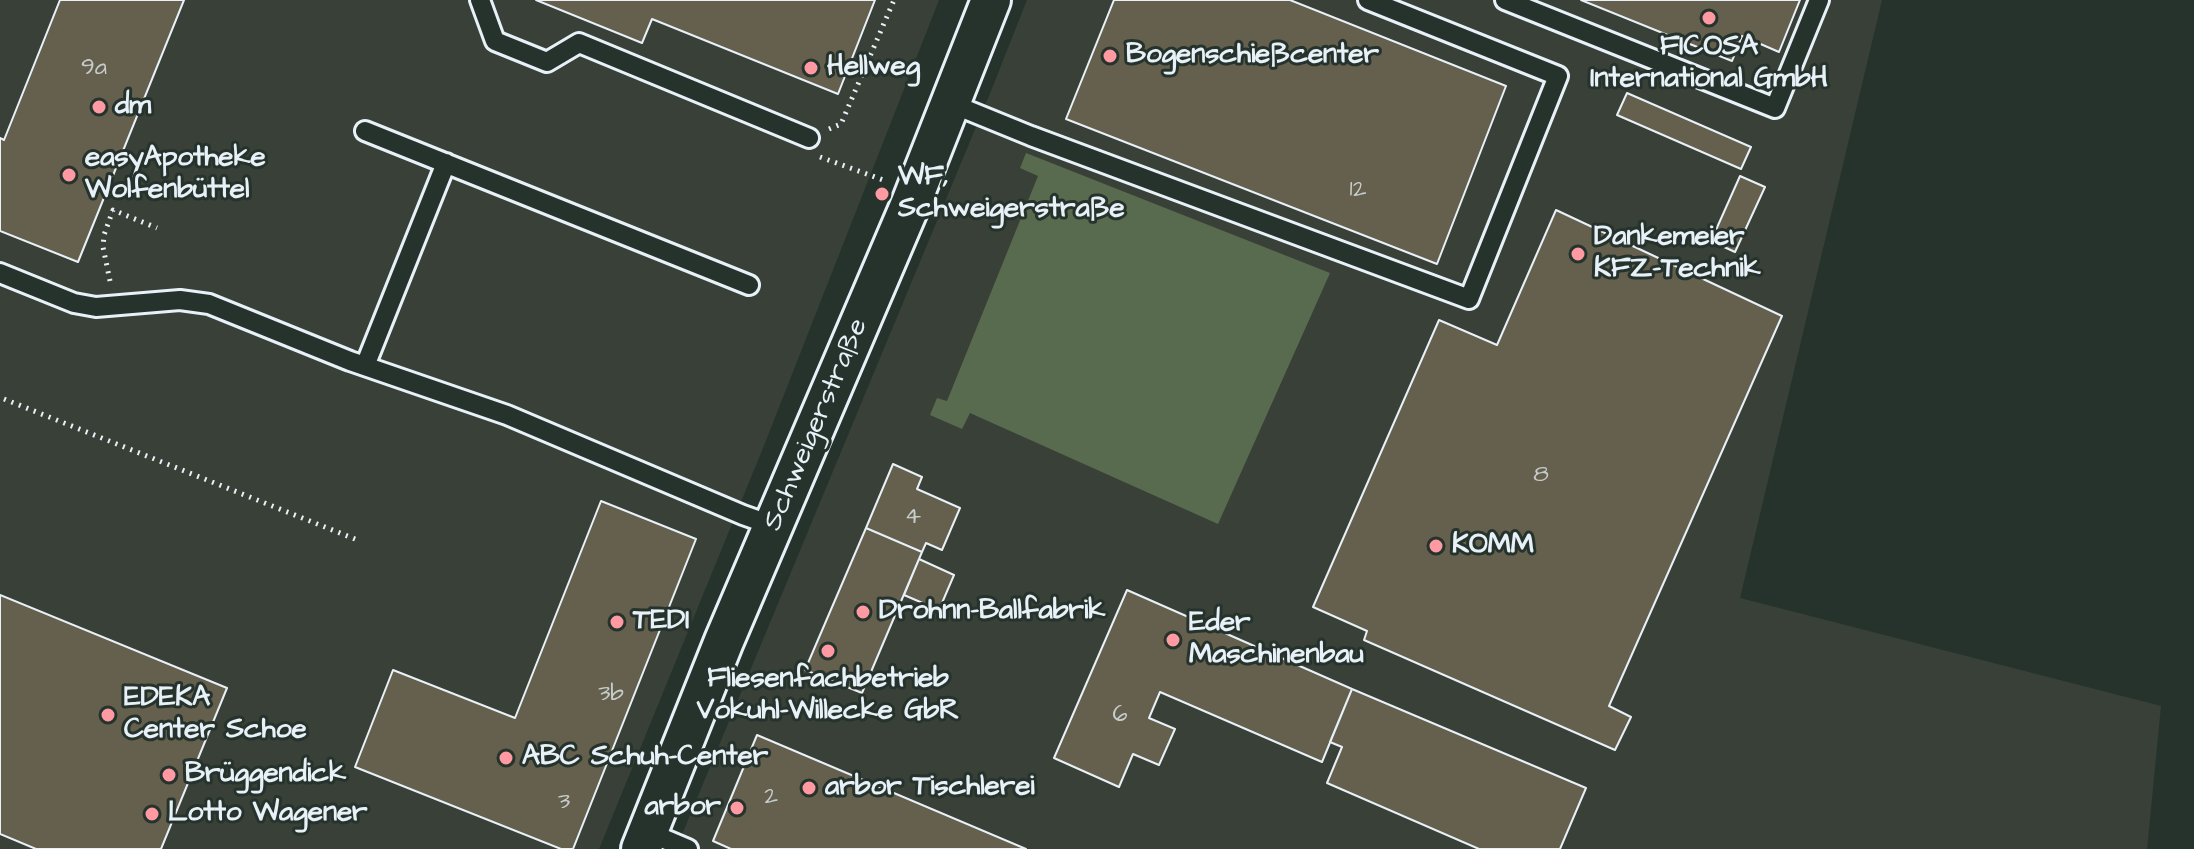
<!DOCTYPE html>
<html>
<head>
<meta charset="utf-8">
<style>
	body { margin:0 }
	canvas { display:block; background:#26332d }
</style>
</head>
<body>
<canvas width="2194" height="849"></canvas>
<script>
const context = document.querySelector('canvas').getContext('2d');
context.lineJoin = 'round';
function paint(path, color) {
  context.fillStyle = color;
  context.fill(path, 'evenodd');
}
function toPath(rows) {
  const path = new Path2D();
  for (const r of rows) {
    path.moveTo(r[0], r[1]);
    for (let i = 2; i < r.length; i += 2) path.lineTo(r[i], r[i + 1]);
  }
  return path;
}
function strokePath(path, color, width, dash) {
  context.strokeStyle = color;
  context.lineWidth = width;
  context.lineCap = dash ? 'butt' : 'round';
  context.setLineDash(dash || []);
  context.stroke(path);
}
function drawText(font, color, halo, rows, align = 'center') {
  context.font = font + ' "Architects Daughter",sans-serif';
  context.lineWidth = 6;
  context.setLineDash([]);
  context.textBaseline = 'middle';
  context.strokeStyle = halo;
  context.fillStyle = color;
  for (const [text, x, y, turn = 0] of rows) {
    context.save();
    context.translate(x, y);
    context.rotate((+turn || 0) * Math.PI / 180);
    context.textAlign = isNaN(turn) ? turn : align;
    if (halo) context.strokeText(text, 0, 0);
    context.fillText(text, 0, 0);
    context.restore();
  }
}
paint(toPath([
	[0,0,939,0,763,448,599,849,0,849],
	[1027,0,1882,0,1740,598,2161,706,2147,849,676,849,991,91]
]), '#394037');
paint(toPath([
	[1026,153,1330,273,1218,524,970,413,962,429,930,415,937,398,947,401,1038,176,1020,168]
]), '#596b4e');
const building = toPath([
	[60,0,184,0,78,262,0,231,0,138,4,140,60,0],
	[536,0,875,0,838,94,652,19,642,43,536,0],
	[1114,0,1290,0,1506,86,1437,264,1066,119,1114,0],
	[1581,0,1800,0,1779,52,1742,36,1732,61,1581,0],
	[1627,93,1751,147,1741,169,1617,115,1627,93],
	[1740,176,1765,187,1735,252,1711,241,1740,176],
	[1556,210,1782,316,1609,706,1631,717,1615,750,1364,640,1367,631,1313,607,1439,320,1497,345,1556,210],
	[893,464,922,477,917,489,960,508,942,550,926,543,922,552,866,528,893,464],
	[601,501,696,539,573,849,561,849,355,767,393,670,515,718,601,501],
	[866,528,922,552,862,693,805,670,866,528],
	[919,559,954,575,939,610,904,595,919,559],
	[1127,590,1352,689,1322,762,1160,692,1149,718,1175,729,1159,765,1133,754,1119,787,1054,758,1127,590],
	[0,595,227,688,161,849,36,849,0,834,0,595],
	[1352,689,1586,788,1560,849,1479,849,1327,783,1342,747,1330,742,1352,689],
	[757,735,1026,849,731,849,713,841,757,735]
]);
paint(building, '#64604d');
strokePath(building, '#e8f1f8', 2);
const service = toPath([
	[480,0,495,41,547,62,579,43,809,138],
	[1505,0,1775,108,1819,0],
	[950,103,1031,136,1469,299,1558,76,1368,0],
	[365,131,749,285],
	[0,273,74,303,96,307,180,300,209,304,350,361,507,415,743,515,774,526],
	[365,366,446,163],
	[648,832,688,849]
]);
const minor = toPath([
	[641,849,724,641,911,203,991,0]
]);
strokePath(service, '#e8f1f8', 24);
strokePath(minor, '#e8f1f8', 44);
strokePath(toPath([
	[829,129,841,124,894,0],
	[820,157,886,181],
	[110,281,103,247,104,235,113,210,157,228],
	[4,399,360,541]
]), '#e8f1f8', 5, [2, 6]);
strokePath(service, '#26332d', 18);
strokePath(minor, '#26332d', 38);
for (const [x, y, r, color] of [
	[1709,18,8,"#ff9aa2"],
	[1110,56,8,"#ff9aa2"],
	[811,68,8,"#ff9aa2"],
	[99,107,8,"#ff9aa2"],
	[69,175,8,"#ff9aa2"],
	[882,194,8,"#ff9aa2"],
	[1578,254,8,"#ff9aa2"],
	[1436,546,8,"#ff9aa2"],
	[863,612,8,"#ff9aa2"],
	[617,622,8,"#ff9aa2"],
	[1173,640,8,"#ff9aa2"],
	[828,651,8,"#ff9aa2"],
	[108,715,8,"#ff9aa2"],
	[506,758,8,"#ff9aa2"],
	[169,775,8,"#ff9aa2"],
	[809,788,8,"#ff9aa2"],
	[737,808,8,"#ff9aa2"],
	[152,814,8,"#ff9aa2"]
]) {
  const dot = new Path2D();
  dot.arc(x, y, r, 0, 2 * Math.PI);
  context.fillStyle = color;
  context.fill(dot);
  strokePath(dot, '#26332d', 3);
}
drawText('24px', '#c7cdcd', null, [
	["9a",94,69],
	["12",1358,191],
	["8",1541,476],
	["4",913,518],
	["3b",611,695],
	["6",1120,716],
	["2",771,798],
	["3",564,803]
]);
drawText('bold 28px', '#e8f1f8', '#26332d', [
	["FICOSA",1709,48,"center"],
	["International GmbH",1709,80,"center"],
	["Bogenschießcenter",1126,56],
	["Hellweg",827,68],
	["dm",115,107],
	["easyApotheke",85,159],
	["Wolfenbüttel",85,191],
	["WF,",898,178],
	["Schweigerstraße",898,210],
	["Dankemeier",1594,238],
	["KFZ-Technik",1594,270],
	["KOMM",1452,546],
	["Drohnn-Ballfabrik",879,612],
	["TEDI",633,622],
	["Eder",1189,624],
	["Maschinenbau",1189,656],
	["Fliesenfachbetrieb",828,680,"center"],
	["Vokuhl-Willecke GbR",828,712,"center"],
	["EDEKA",124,699],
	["Center Schoe",124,731],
	["ABC Schuh-Center",522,758],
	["Brüggendick",185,775],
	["arbor Tischlerei",825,788],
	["arbor",721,808,"right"],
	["Lotto Wagener",168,814]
], 'left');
drawText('28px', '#e8f1f8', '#26332d', [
	["Schweigerstraße",817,425,-67]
]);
</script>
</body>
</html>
